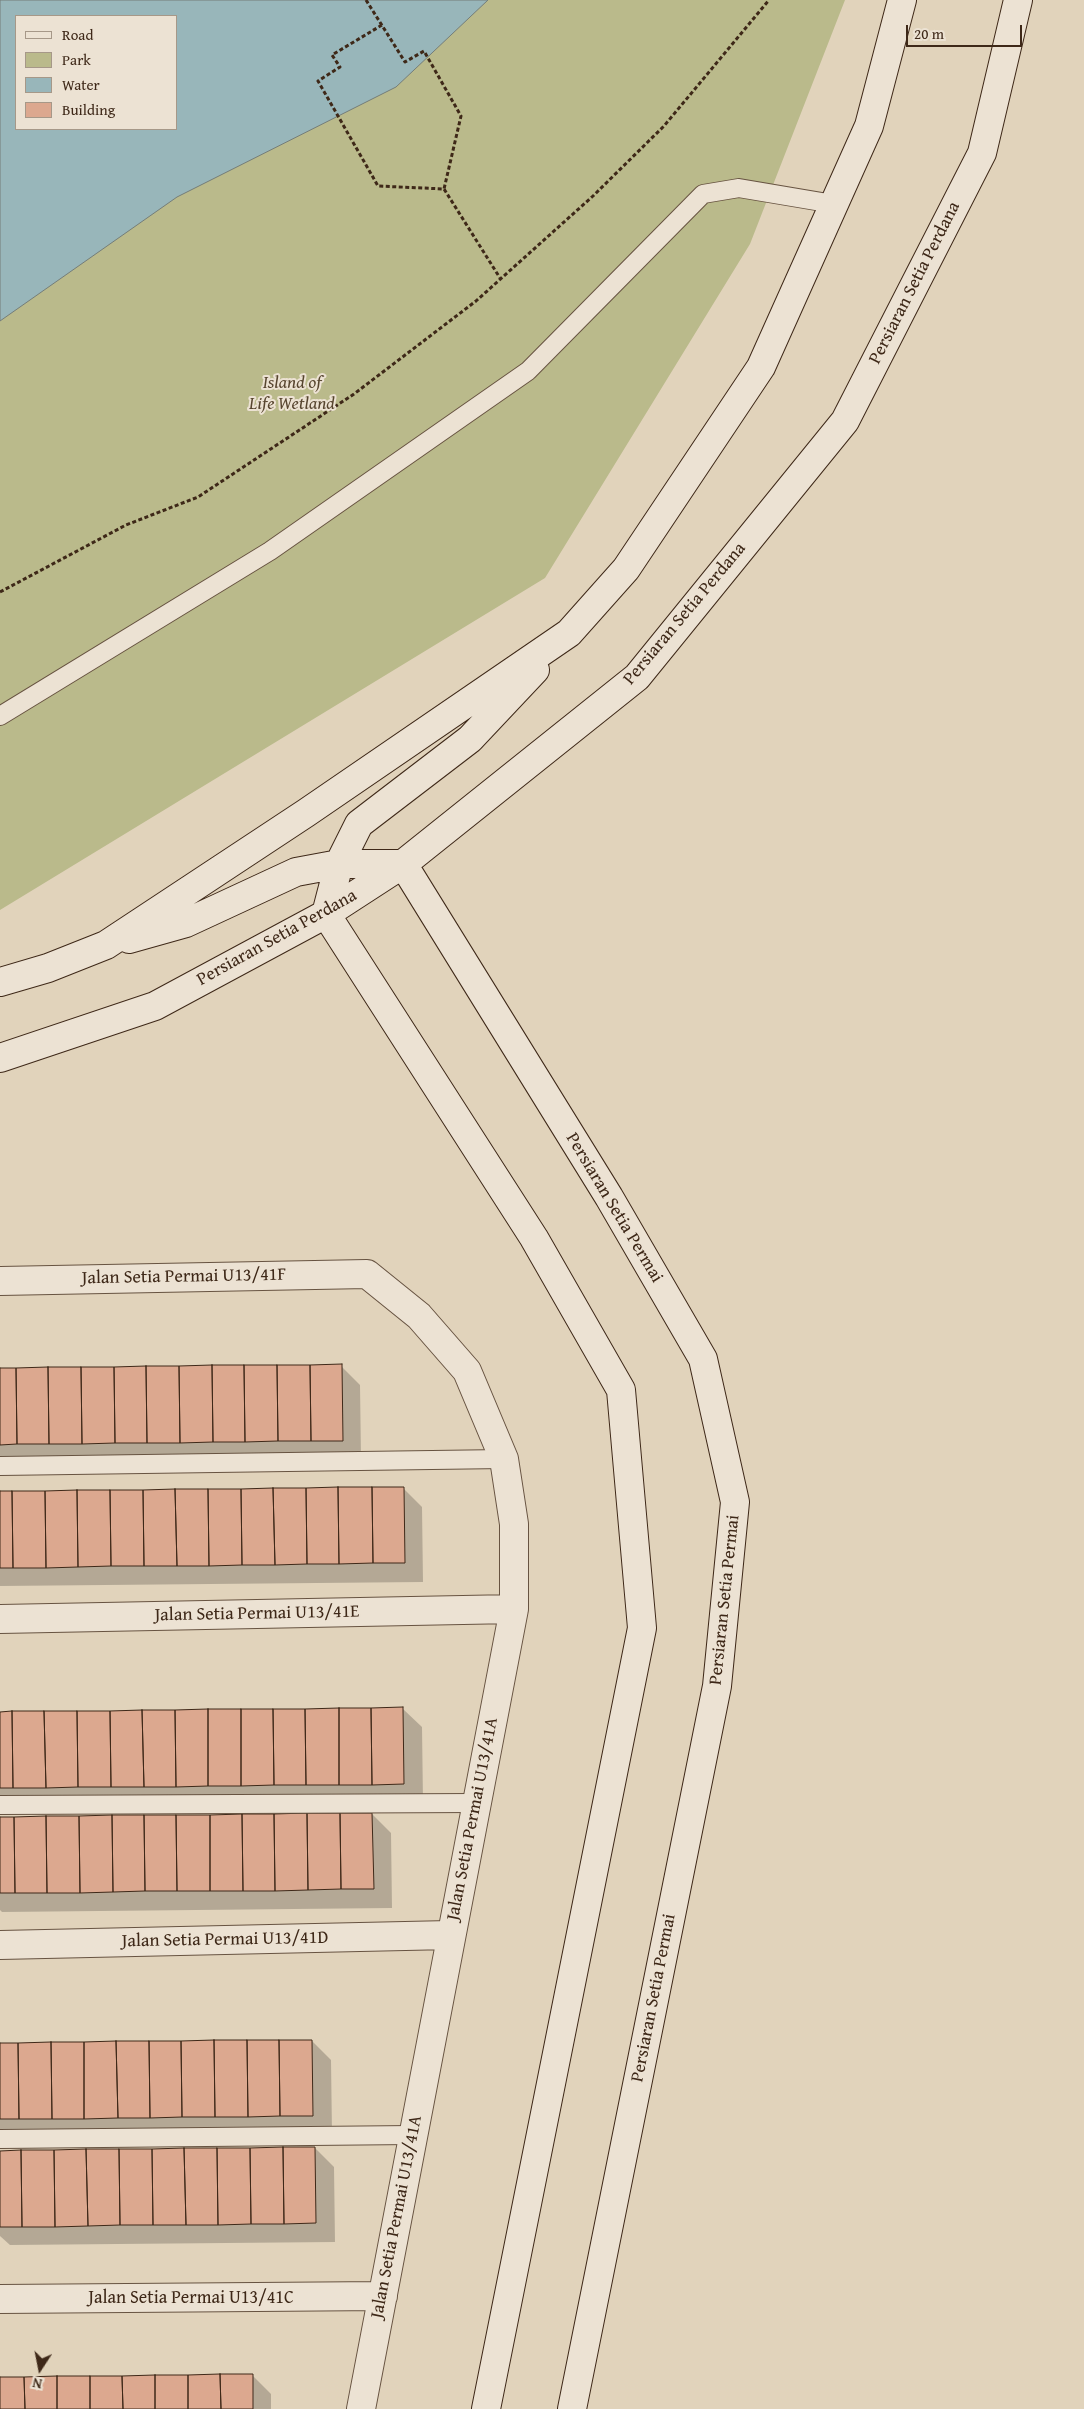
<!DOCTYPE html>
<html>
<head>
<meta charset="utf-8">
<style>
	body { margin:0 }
	#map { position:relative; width:1084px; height:2409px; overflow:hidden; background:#e1d3bb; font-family:"Gentium Book Plus",serif }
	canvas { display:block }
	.legend { position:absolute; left:15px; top:15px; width:162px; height:115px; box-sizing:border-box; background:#ece2d3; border:1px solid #a69888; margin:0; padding:6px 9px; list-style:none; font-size:15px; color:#3e2818 }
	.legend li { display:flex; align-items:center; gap:10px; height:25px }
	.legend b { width:25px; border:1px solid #a69888 }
	.north { position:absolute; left:15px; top:2344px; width:50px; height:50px; -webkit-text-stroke:4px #ece2d3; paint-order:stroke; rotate:191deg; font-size:14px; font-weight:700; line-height:20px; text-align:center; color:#3e2818 }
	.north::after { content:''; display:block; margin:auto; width:18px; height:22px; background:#3e2818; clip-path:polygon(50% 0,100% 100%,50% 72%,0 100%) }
	.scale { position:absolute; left:906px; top:25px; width:116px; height:22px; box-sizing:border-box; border:2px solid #3e2818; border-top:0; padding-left:6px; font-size:15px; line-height:18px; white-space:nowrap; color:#3e2818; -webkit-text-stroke:4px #ece2d3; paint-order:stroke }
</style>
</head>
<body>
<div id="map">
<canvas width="1084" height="2409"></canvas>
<ul class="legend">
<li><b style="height:6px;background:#ece2d3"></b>Road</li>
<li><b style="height:14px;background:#baba8b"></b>Park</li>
<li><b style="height:14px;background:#98b6ba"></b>Water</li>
<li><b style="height:14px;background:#dca88f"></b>Building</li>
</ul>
<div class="north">N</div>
<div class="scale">20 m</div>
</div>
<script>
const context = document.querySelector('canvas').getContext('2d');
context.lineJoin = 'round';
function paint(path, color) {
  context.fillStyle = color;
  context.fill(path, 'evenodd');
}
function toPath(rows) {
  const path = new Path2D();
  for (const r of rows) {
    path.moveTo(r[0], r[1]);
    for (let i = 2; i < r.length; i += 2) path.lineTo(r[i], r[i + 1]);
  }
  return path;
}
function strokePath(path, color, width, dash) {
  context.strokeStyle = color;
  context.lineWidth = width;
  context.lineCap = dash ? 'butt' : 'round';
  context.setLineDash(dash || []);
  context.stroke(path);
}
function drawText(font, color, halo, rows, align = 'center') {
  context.font = font + ' "Gentium Book Plus",serif';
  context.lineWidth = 4;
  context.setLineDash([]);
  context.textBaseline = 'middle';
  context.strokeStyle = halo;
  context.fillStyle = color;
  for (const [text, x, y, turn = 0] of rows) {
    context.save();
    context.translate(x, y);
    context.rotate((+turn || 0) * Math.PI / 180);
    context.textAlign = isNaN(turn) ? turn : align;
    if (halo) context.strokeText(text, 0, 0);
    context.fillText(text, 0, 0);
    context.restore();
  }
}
paint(toPath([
	[0,0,845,0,750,244,545,578,0,910],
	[16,16,176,16,176,129,16,129]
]), '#baba8b');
const water = toPath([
	[0,0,488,0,396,87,177,197,0,321,0,0],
	[16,16,176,16,176,129,16,129,16,16]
]);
paint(water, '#98b6ba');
strokePath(water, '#747d79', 1);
paint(toPath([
	[341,1366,360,1385,361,1459,0,1458,0,1369],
	[403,1488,422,1507,423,1582,0,1586,0,1493],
	[403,1709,422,1727,423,1802,0,1806,0,1713],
	[372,1814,391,1833,392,1908,2,1912,0,1910,0,1818],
	[312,2041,331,2060,332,2134,0,2131,0,2044],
	[315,2148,334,2167,335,2242,10,2245,0,2236,0,2152],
	[252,2375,271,2394,271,2409,0,2409,0,2378]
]), '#0003');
const building = toPath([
	[342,1364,343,1441,311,1441,310,1365,342,1364],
	[212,1365,213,1442,180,1443,179,1366,212,1365],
	[212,1365,244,1365,245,1442,213,1442,212,1365],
	[244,1365,277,1365,278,1441,245,1442,244,1365],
	[277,1365,310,1365,311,1441,278,1441,277,1365],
	[146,1366,147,1443,115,1443,114,1367,146,1366],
	[146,1366,179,1366,180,1443,147,1443,146,1366],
	[48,1367,49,1444,17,1444,16,1368,48,1367],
	[48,1367,81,1367,82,1444,49,1444,48,1367],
	[81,1367,114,1367,115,1443,82,1444,81,1367],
	[0,1368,16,1368,17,1444,0,1445,0,1368],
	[338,1487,339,1564,307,1564,306,1488,338,1487],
	[338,1487,372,1487,373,1563,339,1564,338,1487],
	[372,1487,404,1487,405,1563,373,1563,372,1487],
	[273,1488,275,1565,242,1565,241,1489,273,1488],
	[273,1488,306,1488,307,1564,275,1565,273,1488],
	[175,1489,177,1566,144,1566,143,1490,175,1489],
	[175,1489,208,1489,209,1566,177,1566,175,1489],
	[208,1489,241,1489,242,1565,209,1566,208,1489],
	[77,1490,78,1567,46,1568,45,1491,77,1490],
	[77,1490,110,1490,111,1566,78,1567,77,1490],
	[110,1490,143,1490,144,1566,111,1566,110,1490],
	[0,1491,12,1491,13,1568,0,1568,0,1491],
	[12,1491,45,1491,46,1568,13,1568,12,1491],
	[403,1707,404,1784,372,1785,371,1708,403,1707],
	[339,1708,339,1785,306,1785,305,1709,339,1708],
	[339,1708,371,1708,372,1785,339,1785,339,1708],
	[208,1709,208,1786,176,1787,175,1710,208,1709],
	[208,1709,241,1709,241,1786,208,1786,208,1709],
	[241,1709,273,1709,274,1785,241,1786,241,1709],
	[273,1709,305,1709,306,1785,274,1785,273,1709],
	[142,1710,144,1787,111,1787,110,1711,142,1710],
	[142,1710,175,1710,176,1787,144,1787,142,1710],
	[12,1711,13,1788,0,1788,0,1712,12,1711],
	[12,1711,44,1711,46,1788,13,1788,12,1711],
	[44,1711,77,1711,78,1787,46,1788,44,1711],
	[77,1711,110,1711,111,1787,78,1787,77,1711],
	[307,1813,308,1890,275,1891,274,1814,307,1813],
	[307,1813,340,1813,341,1889,308,1890,307,1813],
	[340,1813,372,1813,374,1889,341,1889,340,1813],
	[242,1814,243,1891,210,1891,210,1815,242,1814],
	[242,1814,274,1814,275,1891,243,1891,242,1814],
	[112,1815,113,1892,80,1893,79,1816,112,1815],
	[112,1815,144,1815,145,1891,113,1892,112,1815],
	[144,1815,176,1815,177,1891,145,1891,144,1815],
	[176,1815,210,1815,210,1891,177,1891,176,1815],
	[46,1816,47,1893,15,1893,14,1817,46,1816],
	[46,1816,79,1816,80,1893,47,1893,46,1816],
	[0,1817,14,1817,15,1893,0,1893,0,1817],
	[214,2040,215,2117,182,2117,181,2041,214,2040],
	[214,2040,247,2040,248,2117,215,2117,214,2040],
	[247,2040,279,2040,280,2116,248,2117,247,2040],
	[279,2040,312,2040,313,2116,280,2116,279,2040],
	[116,2041,118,2118,84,2119,84,2042,116,2041],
	[116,2041,149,2041,150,2118,118,2118,116,2041],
	[149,2041,181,2041,182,2117,150,2118,149,2041],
	[51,2042,52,2119,19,2119,18,2043,51,2042],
	[51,2042,84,2042,84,2119,52,2119,51,2042],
	[0,2043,18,2043,19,2119,0,2119,0,2043],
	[283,2147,284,2224,251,2224,250,2148,283,2147],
	[283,2147,315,2147,316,2223,284,2224,283,2147],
	[184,2148,217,2148,218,2225,186,2225,184,2148],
	[184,2148,186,2225,153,2225,152,2149,184,2148],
	[217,2148,250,2148,251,2224,218,2225,217,2148],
	[86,2149,88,2226,55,2227,54,2150,86,2149],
	[86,2149,119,2149,120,2225,88,2226,86,2149],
	[119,2149,152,2149,153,2225,120,2225,119,2149],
	[21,2150,22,2227,0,2227,0,2151,21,2150],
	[21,2150,54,2150,55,2227,22,2227,21,2150],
	[220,2374,253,2374,253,2409,221,2409,220,2374],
	[220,2374,221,2409,188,2409,188,2375,220,2374],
	[155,2375,188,2375,188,2409,155,2409,155,2375],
	[155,2375,155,2409,123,2409,122,2376,155,2375],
	[57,2376,90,2376,90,2409,57,2409,57,2376],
	[57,2376,57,2409,25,2409,24,2377,57,2376],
	[90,2376,122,2376,123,2409,90,2409,90,2376],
	[0,2377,24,2377,25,2409,0,2409,0,2377]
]);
paint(building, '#dca88f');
strokePath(building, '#3e2818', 1);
const lane = toPath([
	[0,716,270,551,528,371,703,194,739,188,834,204],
	[0,1466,504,1459],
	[0,1805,476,1803],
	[0,2139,413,2135]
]);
const street = toPath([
	[0,1281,367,1274,419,1316,467,1371,504,1459,514,1524,514,1609,361,2409],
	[0,1619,514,1609],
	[0,1945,450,1935],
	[0,2299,383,2296]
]);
const secondary = toPath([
	[403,864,609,1197,703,1359,735,1502,717,1686,572,2409],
	[326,914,534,1238,621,1390,642,1628,486,2409],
	[326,914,339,864,359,824,470,739,535,670],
	[129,939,186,923,296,872,339,864,403,864],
	[0,982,48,968,106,945,306,813,569,633,626,569,761,367,869,126,902,0],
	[0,1058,155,1006,326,914,403,864,637,677,845,421,982,153,1018,0]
]);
strokePath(lane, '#675341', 20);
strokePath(street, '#675341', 30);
strokePath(secondary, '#3e2818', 30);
strokePath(toPath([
	[366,0,405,62,424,51,461,116,444,189],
	[382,25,332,55,340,67,318,81,378,186,444,189,500,278],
	[0,592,126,525,198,497,354,394,476,301,593,196,664,126,769,0]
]), '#3e2818', 3, [4, 2.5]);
strokePath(lane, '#ece2d3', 18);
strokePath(street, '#ece2d3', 28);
strokePath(secondary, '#ece2d3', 28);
drawText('18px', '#3e2818', '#ece2d3', [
	["Persiaran Setia Perdana",915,283,-63],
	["Persiaran Setia Perdana",685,614,-50],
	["Persiaran Setia Perdana",277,938,-29],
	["Persiaran Setia Permai",614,1208,59],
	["Jalan Setia Permai U13/41F",184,1277,-1],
	["Persiaran Setia Permai",725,1600,-84],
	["Jalan Setia Permai U13/41E",257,1614,-1],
	["Jalan Setia Permai U13/41A",473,1819,-79],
	["Jalan Setia Permai U13/41D",225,1940,-1],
	["Persiaran Setia Permai",654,1998,-79],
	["Jalan Setia Permai U13/41A",397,2217,-79],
	["Jalan Setia Permai U13/41C",191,2298]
]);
drawText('italic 18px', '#57452f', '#ece2d3', [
	["Island of",292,383],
	["Life Wetland",292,404]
]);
</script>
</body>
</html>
